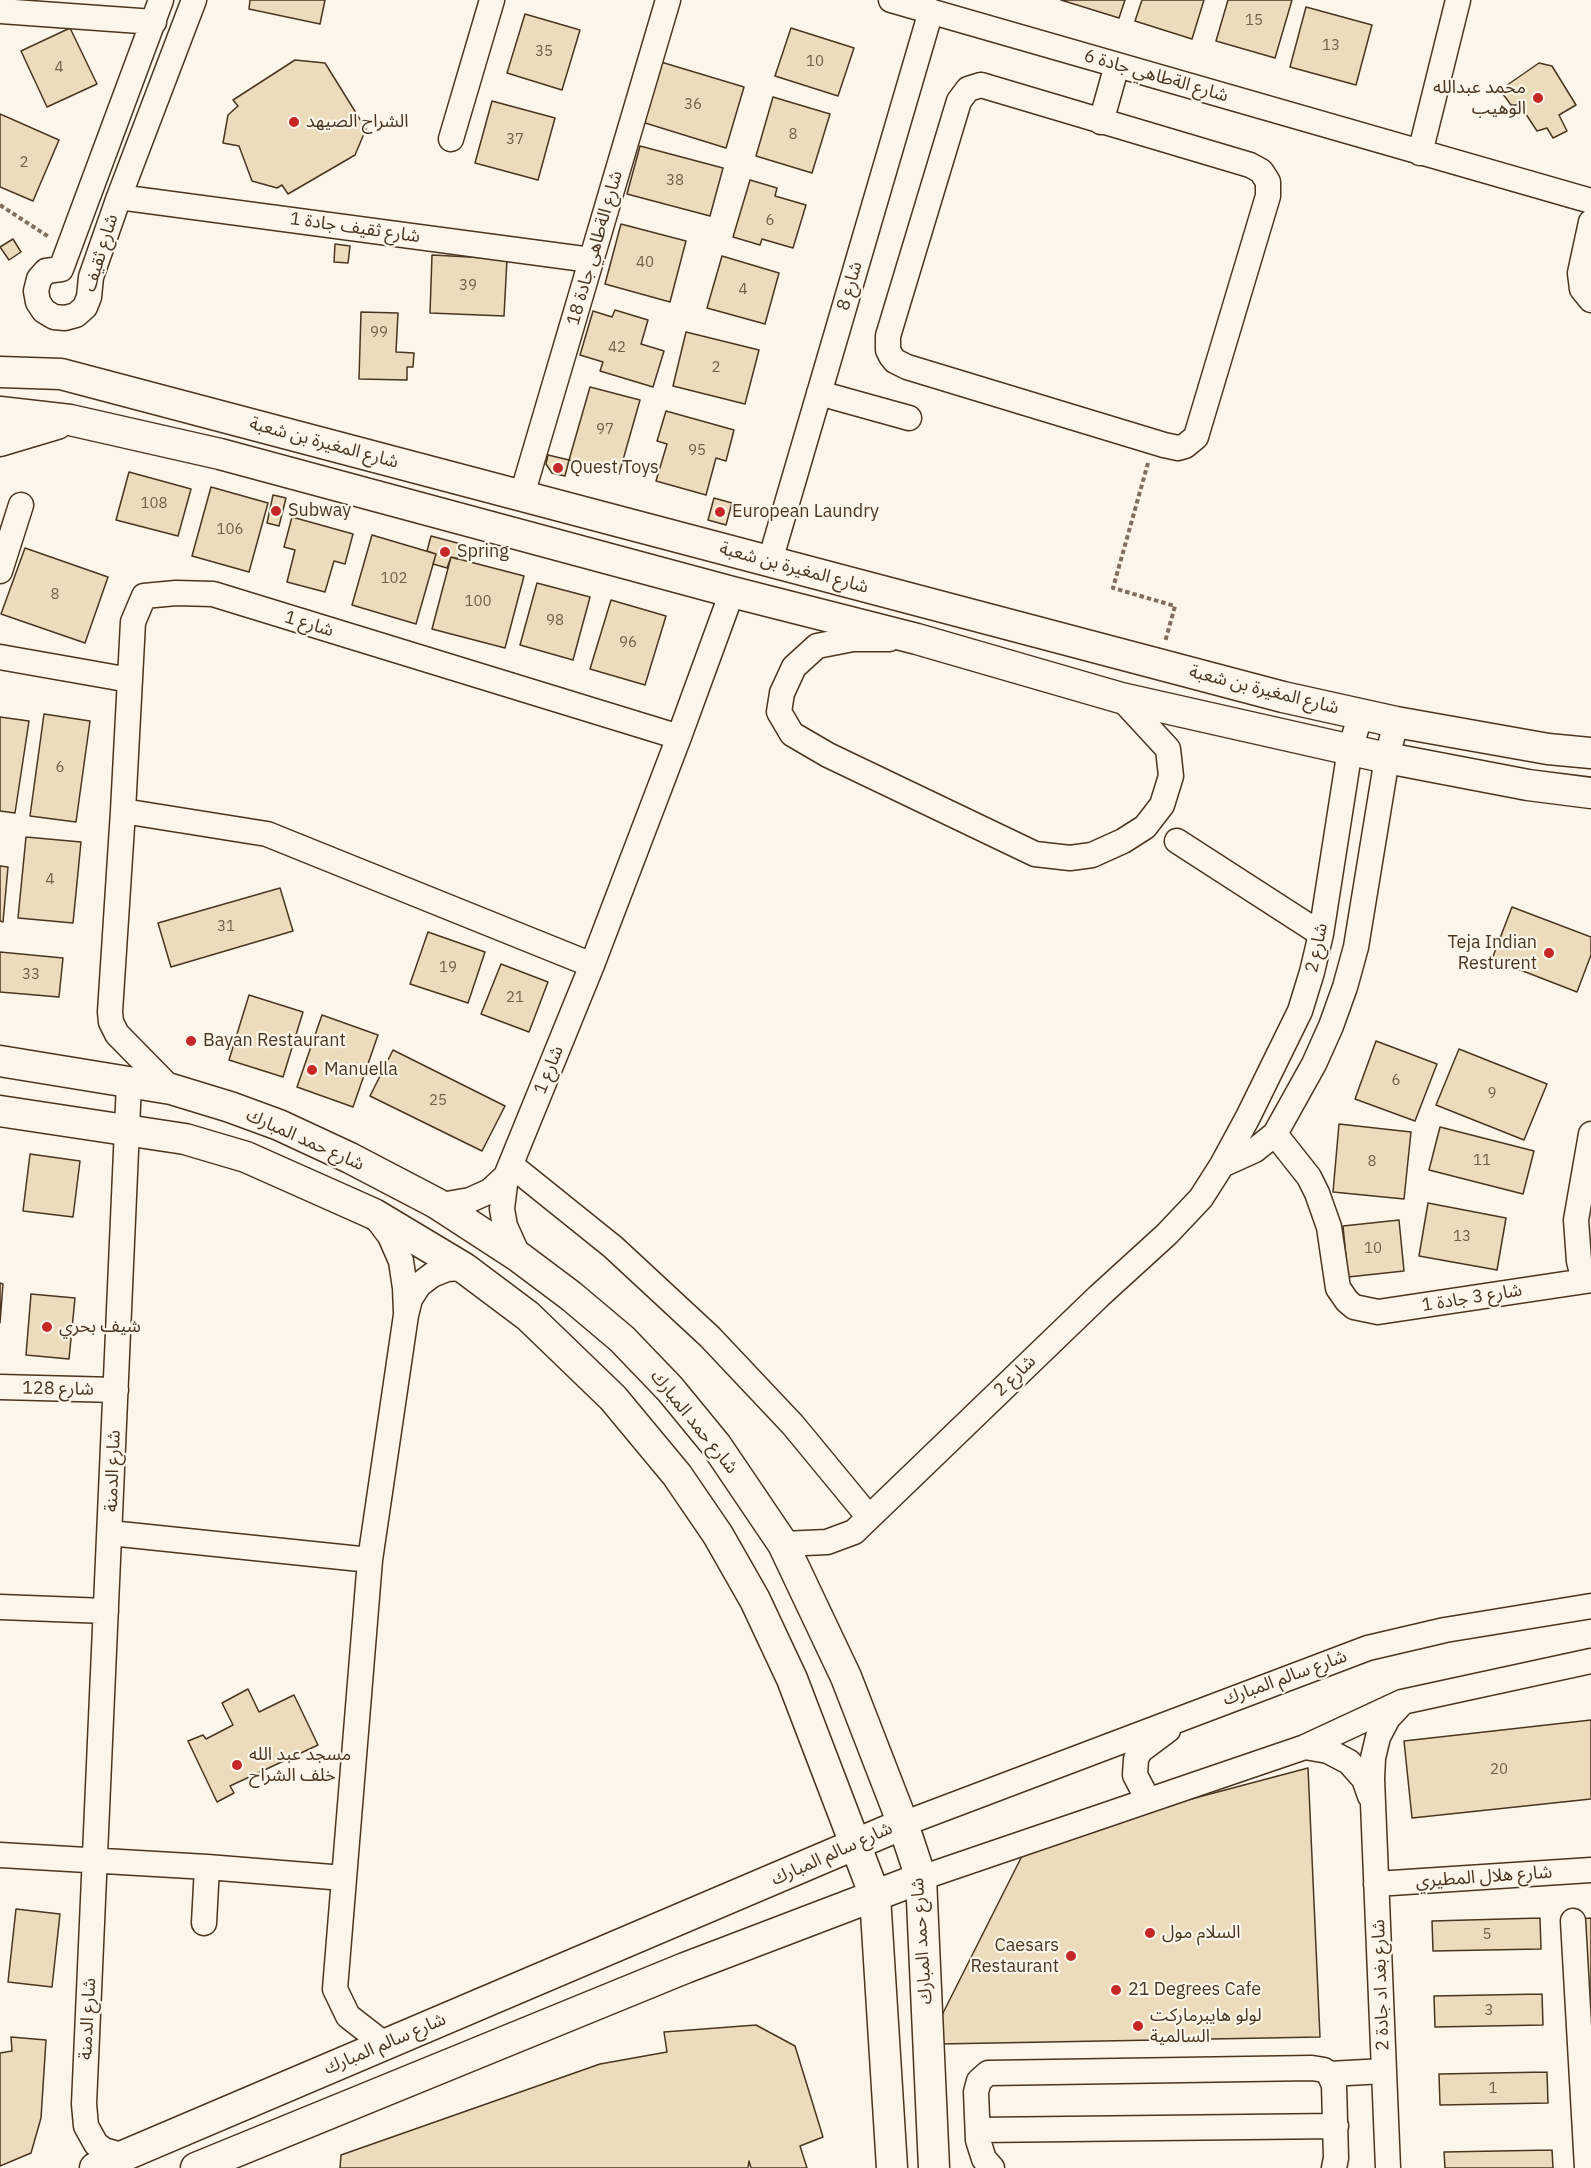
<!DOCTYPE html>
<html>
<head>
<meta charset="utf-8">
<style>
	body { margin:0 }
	canvas { display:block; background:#fbf6e9 }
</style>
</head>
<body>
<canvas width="1591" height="2168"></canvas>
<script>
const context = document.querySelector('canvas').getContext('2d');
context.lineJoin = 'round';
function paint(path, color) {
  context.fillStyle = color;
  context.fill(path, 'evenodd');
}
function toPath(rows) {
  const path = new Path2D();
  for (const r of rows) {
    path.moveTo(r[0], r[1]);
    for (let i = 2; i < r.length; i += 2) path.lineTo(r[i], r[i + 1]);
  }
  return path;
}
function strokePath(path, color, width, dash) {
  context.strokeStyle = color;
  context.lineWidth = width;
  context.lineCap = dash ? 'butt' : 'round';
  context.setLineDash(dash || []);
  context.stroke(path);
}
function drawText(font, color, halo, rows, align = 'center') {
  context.font = font + ' "IBM Plex Sans","Noto Sans Arabic",sans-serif';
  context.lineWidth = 4.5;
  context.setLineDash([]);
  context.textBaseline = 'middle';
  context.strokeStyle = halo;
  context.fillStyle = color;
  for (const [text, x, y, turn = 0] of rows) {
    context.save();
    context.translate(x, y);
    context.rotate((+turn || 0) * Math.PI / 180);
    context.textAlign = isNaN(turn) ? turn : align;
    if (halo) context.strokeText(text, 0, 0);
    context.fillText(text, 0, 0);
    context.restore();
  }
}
const building = toPath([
	[250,0,325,0,320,24,249,9,250,0],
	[1061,0,1125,0,1119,18,1061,0],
	[1142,0,1204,0,1192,39,1135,21,1142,0],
	[1228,0,1292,0,1275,58,1216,41,1228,0],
	[1306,7,1372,25,1356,85,1290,67,1306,7],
	[525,14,580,30,562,90,507,73,525,14],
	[70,28,97,84,47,107,21,51,70,28],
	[791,28,854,48,838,96,775,76,791,28],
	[295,60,325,63,366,129,355,155,288,194,282,185,277,188,252,181,239,146,223,143,228,115,238,106,233,100,295,60],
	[661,62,744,87,726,148,642,122,661,62],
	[1539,63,1552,66,1576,105,1559,115,1567,131,1553,138,1547,128,1537,131,1520,105,1511,105,1500,90,1539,63],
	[773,97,830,114,812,173,756,156,773,97],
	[492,101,555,118,538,180,475,163,492,101],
	[0,114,59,140,33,201,0,187,0,114],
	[640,146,723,168,710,216,627,194,640,146],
	[750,180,777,188,775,196,806,205,793,248,762,239,760,245,733,237,750,180],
	[621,224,686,241,670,302,605,284,621,224],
	[13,239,21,252,9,260,0,247,13,239],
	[335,244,350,246,348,263,334,262,335,244],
	[432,255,507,259,504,316,430,313,432,255],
	[722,256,779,273,765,324,707,308,722,256],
	[615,310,648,320,641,344,664,351,653,387,600,371,603,362,580,355,593,311,612,317,615,310],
	[361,312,398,313,396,352,414,353,413,367,407,367,407,380,359,379,361,312],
	[686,332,759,350,745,404,673,386,686,332],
	[590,387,640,400,619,474,569,460,590,387],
	[666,411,734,430,726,461,716,458,706,495,656,481,667,444,657,441,666,411],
	[548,455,569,460,565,476,552,473,546,464,548,455],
	[129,472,191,489,178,536,116,520,129,472],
	[211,487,268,503,249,572,192,556,211,487],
	[273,495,286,498,279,526,267,523,273,495],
	[714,498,732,503,726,525,708,520,714,498],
	[292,517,353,534,345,564,334,561,325,592,287,582,295,550,284,547,292,517],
	[372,535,436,554,416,624,352,605,372,535],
	[431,536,461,544,457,559,451,557,447,568,433,564,436,554,427,551,431,536],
	[25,548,108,577,85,643,1,614,25,548],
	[451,557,524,576,505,648,432,629,451,557],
	[537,583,590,597,573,660,520,645,537,583],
	[611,600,666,616,645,685,590,669,611,600],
	[44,714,90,721,76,822,30,816,44,714],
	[0,717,29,721,15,813,0,811,0,717],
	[26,837,81,842,73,923,18,918,26,837],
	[0,866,8,867,3,922,0,921,0,866],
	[280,888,293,931,171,967,158,923,280,888],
	[1512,907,1591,937,1591,955,1577,992,1492,959,1512,907],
	[428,932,485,952,468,1003,410,984,428,932],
	[0,952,63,958,59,997,0,992,0,952],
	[501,964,548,982,529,1032,481,1014,501,964],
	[249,995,303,1012,283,1077,229,1060,249,995],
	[322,1015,378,1035,353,1107,297,1087,322,1015],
	[1376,1041,1437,1064,1415,1121,1355,1099,1376,1041],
	[1459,1049,1547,1084,1524,1140,1436,1105,1459,1049],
	[393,1050,505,1106,482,1151,370,1096,393,1050],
	[1339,1124,1411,1132,1404,1199,1333,1192,1339,1124],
	[1440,1127,1534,1151,1523,1194,1429,1170,1440,1127],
	[30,1154,80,1161,73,1217,23,1211,30,1154],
	[1428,1203,1506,1218,1497,1270,1419,1256,1428,1203],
	[1399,1220,1404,1271,1348,1277,1343,1226,1399,1220],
	[0,1283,3,1284,0,1323,0,1283],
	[31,1294,75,1298,69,1359,26,1355,31,1294],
	[248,1689,259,1712,294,1695,318,1745,230,1786,234,1793,217,1802,188,1741,203,1735,206,1739,233,1725,222,1703,248,1689],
	[1591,1720,1591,1799,1412,1818,1404,1741,1591,1720],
	[1308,1768,1320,2037,939,2044,938,2023,1029,1842,1308,1768],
	[16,1909,60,1914,52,1987,8,1982,16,1909],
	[1540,1918,1541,1949,1433,1951,1432,1921,1540,1918],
	[1591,1918,1591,2025,1584,2025,1579,1919,1591,1918],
	[1542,1994,1543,2025,1435,2027,1434,1996,1542,1994],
	[756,2025,795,2046,823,2137,800,2146,807,2168,751,2168,749,2161,748,2168,340,2168,341,2155,600,2064,667,2052,664,2032,756,2025],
	[11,2037,46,2040,41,2118,31,2153,0,2166,0,2053,12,2051,11,2037],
	[1547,2072,1548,2103,1440,2105,1439,2074,1547,2072],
	[1552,2150,1553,2168,1445,2168,1444,2152,1552,2150]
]);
paint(building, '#ecdcbc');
strokePath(building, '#4a3520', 1.5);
const minor = toPath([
	[161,0,61,269,46,271,39,279,36,291,38,302,44,311,54,317,65,318,76,315,85,307,89,297,91,277,119,197,194,0],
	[891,0,1591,201],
	[0,11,154,22],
	[981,85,1250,165,1261,171,1265,177,1268,182,1268,196,1198,430,1196,437,1185,446,1178,448,1164,445,907,367,895,361,891,356,888,350,888,336,959,101,968,89,981,85],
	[1101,122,1117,65],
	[451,139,492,0],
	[1420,153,1458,0],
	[119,197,591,260],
	[1591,222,1580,273,1582,289,1591,300],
	[819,393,909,418],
	[522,495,668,0],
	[770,561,931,11],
	[0,571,21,505],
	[889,639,853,639,817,646,794,667,782,693,779,712,792,734,828,755,1035,854,1070,858,1092,855,1123,841,1145,827,1162,805,1171,776,1168,749,1121,698],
	[0,657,130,680],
	[123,811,267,834,592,965],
	[1177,841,1321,934],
	[171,1089,117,1034,111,1022,110,1012,123,811,133,622,144,596,176,593,213,594,679,737],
	[1275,1134,1309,1177,1317,1193,1329,1227,1338,1288,1347,1301,1354,1307,1378,1312,1591,1280],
	[511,1165,613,1247,710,1337,793,1425,868,1516],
	[1222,1165,1255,1150,1275,1134,1314,1064,1331,1026,1345,987,1356,947,1387,758,1396,722],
	[436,1203,447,1204,470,1200,490,1191,506,1176],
	[375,1216,390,1236,401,1261,405,1288,406,1312],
	[519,1257,505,1226,502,1209,506,1176,592,965,679,737,732,592],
	[1584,1281,1579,1261,1576,1220,1591,1134],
	[0,1387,116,1390],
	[110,1533,370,1560],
	[783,1544,827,1542,854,1532,1099,1296,1167,1234,1201,1198,1222,1165,1248,1117,1300,1011,1312,972,1321,934,1350,749,1361,714],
	[0,1607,106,1611],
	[1305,1747,1328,1751,1349,1762,1364,1779,1370,1796],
	[1148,1800,1135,1775,1136,1759,1140,1751,1168,1730],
	[903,1824,1368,1648,1445,1630,1591,1606],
	[0,1855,207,1867,344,1878],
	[921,1878,1305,1747,1402,1702,1591,1661],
	[1376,1884,1591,1870],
	[1573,1921,1587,2168],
	[204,1923,207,1867],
	[384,2044,348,2016,335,1989,370,1560,406,1315,410,1299,419,1285,432,1275,447,1269,464,1268],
	[1329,2074,1384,2071],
	[978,2130,1336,2126],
	[124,2156,104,2150,96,2144,86,2126,84,2104,129,1083],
	[992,2168,984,2159,978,2140,976,2092,979,2081,988,2073,1312,2068,1324,2070,1329,2074,1334,2085,1336,2158,1334,2168],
	[1388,2168,1372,1779,1373,1758,1378,1737,1388,1718,1401,1704]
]);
const major = toPath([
	[0,372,61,374,1283,697,1396,722,1548,749,1591,753],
	[0,412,70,420,220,454,732,592,917,639,1121,698,1387,758,1528,785,1591,793],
	[0,441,57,424],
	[0,1061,171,1089,230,1107,279,1125,350,1158,436,1203,519,1257,571,1296,622,1339,670,1389,716,1445,783,1544,846,1677,903,1824,921,1878,934,2168],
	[0,1111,185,1139,246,1157,374,1214,464,1268,528,1316,613,1398,677,1475,718,1535,755,1600,792,1679,875,1896,892,2168],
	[95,2168,903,1824],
	[196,2168,685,1968,921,1878]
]);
strokePath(minor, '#4a3520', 27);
strokePath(major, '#4a3520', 33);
strokePath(toPath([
	[0,205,49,237],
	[1148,463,1113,588,1175,606,1165,642]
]), '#7f6f5c', 4, [4.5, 3]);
strokePath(minor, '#fbf6e9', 24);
strokePath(major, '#fbf6e9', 30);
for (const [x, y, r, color] of [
	[1538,98,6,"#c62828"],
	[294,122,6,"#c62828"],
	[558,468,6,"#c62828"],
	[276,511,6,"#c62828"],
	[720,512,6,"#c62828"],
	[445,552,6,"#c62828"],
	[1549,953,6,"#c62828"],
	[191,1041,6,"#c62828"],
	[312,1070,6,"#c62828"],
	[47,1327,6,"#c62828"],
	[237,1765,6,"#c62828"],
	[1150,1933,6,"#c62828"],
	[1071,1956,6,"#c62828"],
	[1116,1990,6,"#c62828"],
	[1138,2026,6,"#c62828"]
]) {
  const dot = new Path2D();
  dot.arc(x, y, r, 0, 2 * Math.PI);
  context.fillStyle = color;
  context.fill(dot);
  strokePath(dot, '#fbf6e9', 2);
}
drawText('15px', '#725f47', null, [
	["15",1254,21],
	["13",1331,46],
	["35",544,52],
	["10",815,62],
	["4",59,68],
	["36",693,105],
	["8",793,135],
	["37",515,140],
	["2",24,163],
	["38",675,181],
	["6",770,221],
	["40",645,263],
	["39",468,286],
	["4",743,290],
	["99",379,333],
	["42",617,348],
	["2",716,368],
	["97",605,430],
	["95",697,451],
	["108",154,504],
	["106",230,530],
	["102",394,579],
	["8",55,595],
	["100",478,602],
	["98",555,621],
	["96",628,643],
	["6",60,768],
	["4",50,880],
	["31",226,927],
	["19",448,968],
	["33",31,975],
	["21",515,998],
	["6",1396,1081],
	["9",1492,1094],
	["25",438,1101],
	["11",1482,1161],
	["8",1372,1162],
	["13",1462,1237],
	["10",1373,1249],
	["20",1499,1770],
	["5",1487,1935],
	["3",1489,2011],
	["1",1493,2089]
]);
drawText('18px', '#4a3520', '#fbf6e9', [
	["شارع الةطاهي جادة 6",1156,76,16],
	["شارع ثقيف جادة 1",355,228,8],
	["شارع الةطاهي جادة 18",595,248,-74],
	["شارع ثقيف",101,253,-73],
	["شارع 8",850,286,-74],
	["شارع المغيرة بن شعبة",324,443,15],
	["شارع المغيرة بن شعبة",794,568,15],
	["شارع 1",309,624,17],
	["شارع المغيرة بن شعبة",1264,690,14],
	["شارع 2",1317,948,-78],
	["شارع 1",549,1070,-68],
	["شارع حمد المبارك",305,1140,24],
	["شارع 3 جادة 1",1472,1298,-9],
	["شارع 2",1015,1376,-44],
	["شارع 128",58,1389,1],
	["شارع حمد المبارك",694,1422,51],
	["شارع الدمنة",113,1471,-88],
	["شارع سالم المبارك",1285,1678,-20],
	["شارع سالم المبارك",832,1854,-24],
	["شارع هلال المطيري",1484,1877,-4],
	["شارع حمد المبارك",922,1941,-94],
	["شارع بغد اد جادة 2",1381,1985,-92],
	["شارع الدمنة",88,2019,-87],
	["شارع سالم المبارك",385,2044,-23]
]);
drawText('18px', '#4a3520', '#fbf6e9', [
	["محمد عبدالله",1526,88,"right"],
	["الوهيب",1526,109,"right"],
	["الشراح الصيهد",306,122],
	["Quest Toys",570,468],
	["Subway",288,511],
	["European Laundry",732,512],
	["Spring",457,552],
	["Teja Indian",1537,943,"right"],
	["Resturent",1537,964,"right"],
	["Bayan Restaurant",203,1041],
	["Manuella",324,1070],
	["شيف بحري",59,1327],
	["مسجد عبد الله",249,1755],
	["خلف الشراح",249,1776],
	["السلام مول",1162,1933],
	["Caesars",1059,1946,"right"],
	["Restaurant",1059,1967,"right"],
	["21 Degrees Cafe",1128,1990],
	["لولو هايبرماركت",1150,2016],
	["السالمية",1150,2037]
], 'left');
</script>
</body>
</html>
